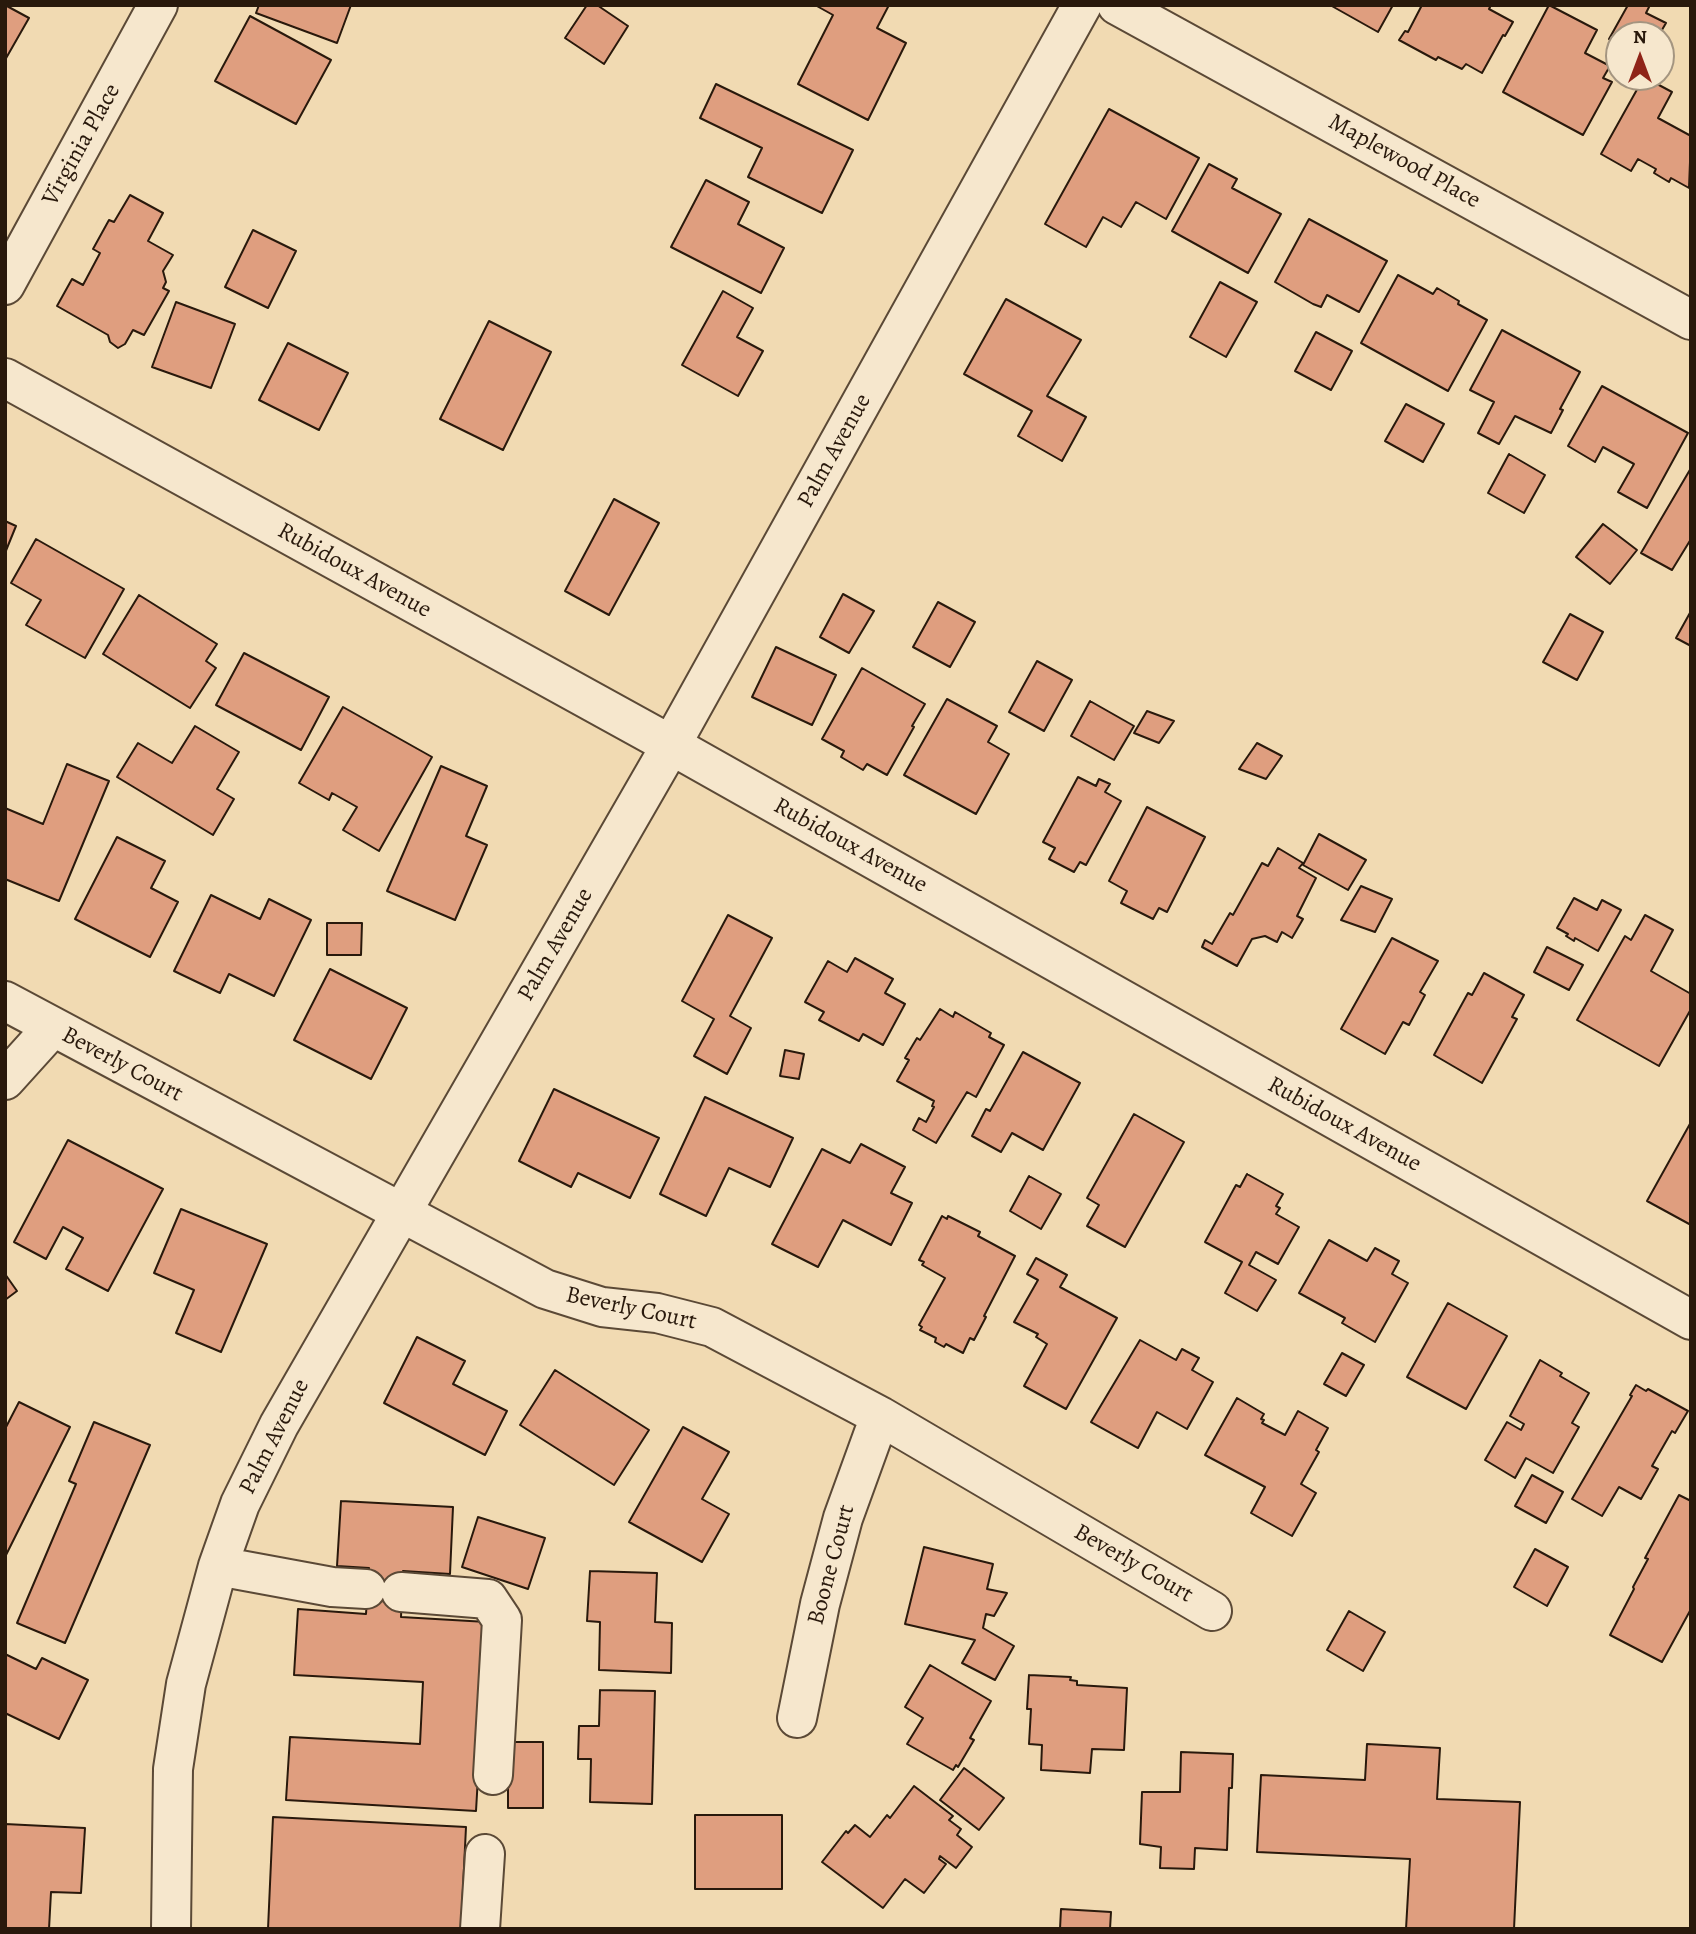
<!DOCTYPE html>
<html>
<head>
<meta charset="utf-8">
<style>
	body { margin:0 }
	#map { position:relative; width:1696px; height:1934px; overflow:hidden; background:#f1dab2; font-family:Alegreya,serif }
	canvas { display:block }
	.frame { position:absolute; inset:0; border:7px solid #29190c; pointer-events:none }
	.north { position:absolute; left:1605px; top:21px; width:70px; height:70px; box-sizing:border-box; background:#f6e7cd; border:2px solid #a49580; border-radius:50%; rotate:0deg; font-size:19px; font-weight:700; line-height:28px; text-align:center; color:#29190c }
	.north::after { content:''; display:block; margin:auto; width:24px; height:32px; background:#8f2418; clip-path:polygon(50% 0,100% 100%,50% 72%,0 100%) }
</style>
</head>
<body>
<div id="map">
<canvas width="1696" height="1934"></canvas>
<div class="frame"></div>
<div class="north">N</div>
</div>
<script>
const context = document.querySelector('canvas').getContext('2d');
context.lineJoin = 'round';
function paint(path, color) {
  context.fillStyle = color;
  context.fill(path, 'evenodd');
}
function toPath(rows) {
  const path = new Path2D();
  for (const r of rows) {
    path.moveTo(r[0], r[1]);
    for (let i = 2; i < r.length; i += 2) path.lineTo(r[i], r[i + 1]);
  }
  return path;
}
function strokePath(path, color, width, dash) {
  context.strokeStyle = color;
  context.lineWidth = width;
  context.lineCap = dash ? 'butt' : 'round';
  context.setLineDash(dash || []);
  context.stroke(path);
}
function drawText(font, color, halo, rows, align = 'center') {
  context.font = font + ' Alegreya,serif';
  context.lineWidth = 6;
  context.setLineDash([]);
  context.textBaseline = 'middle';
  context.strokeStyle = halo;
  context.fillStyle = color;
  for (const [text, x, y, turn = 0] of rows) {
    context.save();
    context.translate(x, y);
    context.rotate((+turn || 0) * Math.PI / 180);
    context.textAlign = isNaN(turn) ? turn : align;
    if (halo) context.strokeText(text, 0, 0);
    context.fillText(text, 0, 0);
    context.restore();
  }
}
const building = toPath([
	[5,5,29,18,5,60,5,5],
	[259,5,351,5,337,43,256,13,259,5],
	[587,5,597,5,628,26,604,64,565,38,587,5],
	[815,5,889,5,877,28,906,43,868,120,798,84,833,15,815,5],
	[1330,5,1393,5,1378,32,1330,5],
	[1422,5,1491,5,1489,9,1513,22,1505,36,1503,35,1482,73,1466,64,1462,69,1438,57,1436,60,1399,40,1405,31,1408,32,1422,5],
	[1549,5,1597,30,1585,53,1610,66,1603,78,1612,82,1583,135,1503,92,1549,5],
	[1628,5,1650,5,1646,13,1666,23,1659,35,1619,35,1619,44,1609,39,1628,5],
	[250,16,331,60,296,124,215,81,250,16],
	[1644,77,1672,92,1658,118,1691,136,1689,188,1671,178,1669,182,1654,173,1656,169,1638,159,1631,171,1601,154,1644,77],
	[716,84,853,150,822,213,748,177,762,148,700,118,716,84],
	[1109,109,1199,158,1166,219,1136,202,1121,227,1103,217,1086,247,1045,224,1109,109],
	[1209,164,1237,179,1232,188,1281,214,1248,273,1172,231,1209,164],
	[706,180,749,202,738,224,784,248,761,293,671,247,706,180],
	[130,195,163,213,148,241,173,255,163,271,166,282,163,288,169,291,144,335,133,330,125,344,118,348,110,342,108,335,57,306,72,279,83,285,100,253,93,249,109,220,114,222,130,195],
	[1309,219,1387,261,1359,312,1327,295,1321,307,1313,304,1275,282,1309,219],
	[253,230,296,251,268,308,225,287,253,230],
	[1398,275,1433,294,1437,288,1459,301,1458,304,1487,320,1448,391,1361,343,1398,275],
	[1220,282,1257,302,1226,357,1190,337,1220,282],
	[723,291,753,308,737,337,763,351,738,396,682,365,723,291],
	[1006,299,1081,340,1047,396,1086,417,1062,461,1018,436,1032,411,964,374,1006,299],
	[176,302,235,324,211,388,152,367,176,302],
	[489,321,551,352,503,450,440,419,489,321],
	[1502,330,1580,372,1560,409,1563,410,1551,433,1515,416,1499,444,1478,433,1494,402,1470,390,1502,330],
	[1316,332,1352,351,1331,390,1295,371,1316,332],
	[288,343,348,373,319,430,259,400,288,343],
	[1602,386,1688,433,1647,508,1618,492,1634,464,1603,447,1595,462,1568,446,1602,386],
	[1406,404,1444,424,1423,462,1385,441,1406,404],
	[1509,454,1545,475,1524,513,1488,493,1509,454],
	[1691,468,1691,539,1672,570,1641,553,1691,468],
	[614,499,659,523,609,615,565,591,614,499],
	[5,521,16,526,5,553,5,521],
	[1603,524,1637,550,1610,584,1576,557,1603,524],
	[36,539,124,589,85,658,26,625,41,600,11,583,36,539],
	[843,594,874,611,849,653,820,637,843,594],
	[139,595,217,644,206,661,216,668,190,708,103,654,139,595],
	[938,602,975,622,950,667,913,647,938,602],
	[1691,611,1691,646,1676,638,1691,611],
	[1570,614,1603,632,1577,680,1543,662,1570,614],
	[776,647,836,675,812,725,752,697,776,647],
	[244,653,329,697,301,750,216,705,244,653],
	[1037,661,1072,680,1044,731,1009,712,1037,661],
	[862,668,925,704,912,726,914,727,887,775,867,764,863,770,841,757,844,751,822,739,862,668],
	[947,699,997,726,988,742,1009,754,976,814,904,775,947,699],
	[1090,701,1134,726,1114,760,1071,736,1090,701],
	[343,707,432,757,379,851,343,830,357,807,332,793,329,800,299,783,343,707],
	[1147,711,1174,721,1159,743,1134,733,1147,711],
	[195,726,239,752,217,789,234,799,213,835,117,777,138,743,172,763,195,726],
	[1257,743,1282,756,1266,779,1239,769,1257,743],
	[67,764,109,781,59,901,5,879,5,808,43,824,67,764],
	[441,766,487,786,466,836,487,845,455,920,387,891,441,766],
	[1078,777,1096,786,1099,779,1110,784,1105,792,1121,801,1086,865,1080,862,1074,872,1049,859,1055,848,1043,842,1078,777],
	[1147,807,1205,837,1167,912,1159,908,1153,919,1121,903,1127,891,1109,881,1147,807],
	[1319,834,1366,860,1348,890,1303,865,1319,834],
	[117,837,165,861,151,888,178,902,150,957,75,919,117,837],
	[1278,848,1303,863,1299,868,1316,878,1297,916,1303,919,1292,938,1282,932,1277,942,1265,936,1252,939,1237,966,1202,947,1205,940,1212,944,1230,913,1233,915,1262,863,1268,866,1278,848],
	[1361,886,1392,899,1375,932,1341,920,1361,886],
	[211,895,260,919,269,899,311,920,274,996,229,974,220,993,174,971,211,895],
	[1574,898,1597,910,1602,900,1621,910,1598,951,1575,938,1574,941,1566,936,1568,934,1557,928,1574,898],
	[728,915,772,938,730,1016,751,1028,727,1074,694,1056,714,1019,682,1001,728,915],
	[1645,915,1673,930,1651,971,1691,994,1691,1009,1659,1066,1577,1020,1625,936,1631,940,1645,915],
	[327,923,362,923,361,955,327,955,327,923],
	[1392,938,1438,961,1420,992,1425,995,1409,1025,1403,1022,1385,1054,1341,1029,1392,938],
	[1547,947,1583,965,1569,990,1534,972,1547,947],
	[855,958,893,979,885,993,905,1004,883,1045,863,1034,859,1041,819,1020,824,1012,805,1002,828,961,847,972,855,958],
	[330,969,407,1008,371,1079,294,1040,330,969],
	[1484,973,1524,995,1512,1017,1517,1019,1482,1083,1434,1055,1468,993,1472,995,1484,973],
	[940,1009,953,1017,955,1012,991,1033,989,1037,1004,1045,976,1097,967,1092,936,1143,913,1130,919,1118,926,1122,934,1107,932,1106,934,1101,897,1081,909,1060,905,1058,917,1038,920,1040,940,1009],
	[785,1050,804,1054,799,1079,780,1076,785,1050],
	[1023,1052,1080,1083,1043,1150,1012,1133,1001,1152,972,1136,986,1109,990,1111,1023,1052],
	[554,1089,659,1138,630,1198,578,1173,571,1187,519,1161,554,1089],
	[705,1097,793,1138,770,1187,729,1168,706,1216,660,1194,705,1097],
	[1134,1114,1184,1142,1125,1247,1087,1226,1099,1205,1087,1198,1134,1114],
	[1691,1122,1691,1225,1647,1201,1691,1122],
	[68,1140,163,1189,108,1291,66,1269,83,1238,63,1227,46,1259,14,1242,68,1140],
	[861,1144,905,1167,891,1193,912,1203,891,1245,843,1220,818,1267,772,1244,822,1149,850,1163,861,1144],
	[1247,1174,1283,1194,1276,1206,1280,1208,1276,1214,1299,1227,1278,1264,1256,1252,1249,1265,1276,1280,1257,1311,1225,1293,1242,1262,1205,1242,1236,1185,1240,1187,1247,1174],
	[1029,1176,1061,1194,1041,1229,1010,1211,1029,1176],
	[181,1209,267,1244,221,1352,176,1333,194,1290,154,1273,181,1209],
	[942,1216,947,1219,948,1216,980,1232,978,1236,1015,1256,984,1316,986,1317,974,1340,970,1338,963,1353,946,1344,944,1347,935,1342,936,1338,920,1330,922,1327,919,1325,945,1278,922,1265,924,1262,919,1260,942,1216],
	[1329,1240,1367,1261,1375,1248,1399,1261,1392,1274,1408,1283,1375,1342,1342,1323,1345,1318,1299,1293,1329,1240],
	[1036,1258,1067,1275,1060,1287,1117,1318,1066,1409,1024,1386,1047,1344,1036,1337,1038,1334,1014,1322,1038,1280,1027,1274,1036,1258],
	[5,1274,17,1291,5,1300,5,1274],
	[1448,1303,1507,1336,1466,1409,1407,1377,1448,1303],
	[417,1337,465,1361,453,1384,507,1411,485,1455,384,1403,417,1337],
	[1140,1340,1176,1360,1182,1349,1199,1358,1192,1370,1213,1382,1187,1429,1157,1412,1138,1448,1091,1422,1140,1340],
	[1342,1353,1364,1365,1346,1396,1324,1384,1342,1353],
	[1540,1360,1562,1373,1560,1376,1589,1393,1572,1423,1579,1427,1553,1473,1526,1458,1515,1478,1485,1460,1507,1422,1521,1430,1524,1424,1510,1416,1540,1360],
	[555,1370,649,1430,614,1485,520,1425,555,1370],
	[1636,1385,1646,1391,1648,1389,1688,1411,1675,1433,1672,1431,1652,1466,1658,1469,1641,1499,1619,1487,1602,1516,1572,1499,1632,1396,1630,1395,1636,1385],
	[1237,1398,1264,1414,1261,1419,1264,1420,1262,1423,1285,1435,1298,1411,1328,1428,1316,1450,1319,1452,1301,1484,1316,1493,1292,1536,1251,1513,1265,1487,1205,1455,1237,1398],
	[19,1402,70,1427,5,1557,5,1429,19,1402],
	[94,1422,150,1445,65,1643,17,1623,76,1484,69,1481,94,1422],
	[683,1427,729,1452,702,1499,729,1514,702,1562,629,1522,683,1427],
	[1532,1475,1563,1492,1546,1523,1515,1506,1532,1475],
	[1679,1495,1691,1501,1691,1609,1662,1662,1610,1635,1634,1589,1633,1587,1648,1559,1645,1558,1679,1495],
	[341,1501,453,1507,450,1574,403,1571,401,1617,487,1622,476,1811,286,1800,290,1737,420,1744,423,1682,294,1675,298,1609,366,1614,369,1568,337,1566,341,1501],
	[478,1517,545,1538,528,1589,462,1567,478,1517],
	[924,1547,993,1564,987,1589,1007,1593,994,1616,986,1614,983,1628,1014,1646,995,1680,962,1663,975,1640,905,1624,924,1547],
	[1535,1549,1568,1567,1547,1606,1514,1587,1535,1549],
	[590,1571,657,1573,655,1622,672,1623,671,1673,599,1670,600,1622,587,1621,590,1571],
	[1349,1611,1385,1632,1363,1671,1327,1650,1349,1611],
	[5,1654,36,1669,42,1658,88,1680,59,1739,5,1713,5,1654],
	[930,1665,991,1701,970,1738,974,1740,958,1767,956,1765,953,1770,907,1744,923,1718,905,1707,930,1665],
	[1029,1675,1071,1677,1070,1680,1077,1681,1077,1685,1127,1688,1124,1750,1092,1749,1090,1773,1041,1770,1042,1745,1029,1744,1031,1709,1027,1709,1029,1675],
	[600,1690,655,1691,652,1804,590,1802,591,1759,578,1759,579,1726,599,1726,600,1690],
	[508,1742,543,1742,543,1808,508,1808,508,1742],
	[1367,1744,1440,1748,1437,1799,1520,1802,1514,1929,1406,1929,1410,1859,1257,1852,1261,1775,1365,1780,1367,1744],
	[1181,1752,1233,1754,1232,1788,1229,1788,1227,1850,1195,1848,1194,1869,1160,1868,1161,1847,1140,1844,1142,1792,1180,1792,1181,1752],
	[964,1768,1004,1798,979,1830,940,1800,964,1768],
	[914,1786,953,1816,949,1820,961,1829,957,1835,972,1847,956,1868,940,1856,939,1859,946,1864,924,1893,905,1879,883,1908,822,1862,846,1831,848,1833,855,1825,870,1837,887,1815,890,1818,914,1786],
	[695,1815,782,1815,782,1889,695,1889,695,1815],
	[273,1817,466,1827,461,1929,268,1929,273,1817],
	[5,1824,85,1828,81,1893,51,1892,49,1929,5,1929,5,1824],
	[1061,1909,1111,1912,1110,1929,1060,1929,1061,1909]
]);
paint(building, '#df9e7f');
strokePath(building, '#29190c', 2);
const minor = toPath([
	[1117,5,1691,320],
	[5,285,158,5],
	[5,378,671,745,1691,1320],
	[5,1001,545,1289,602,1307,657,1313,712,1327,880,1416,1212,1611],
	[5,1080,52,1028],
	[218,1566,332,1587,366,1589],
	[401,1592,488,1599,502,1620,493,1775],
	[797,1718,820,1604,843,1518,880,1416],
	[171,1929,173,1769,186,1684,218,1566,240,1504,279,1425,671,745,1082,5],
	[480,1929,485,1854]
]);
strokePath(minor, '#5b4936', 42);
strokePath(minor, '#f6e7cd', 38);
drawText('24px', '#29190c', '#f6e7cd', [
	["Virginia Place",82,145,-61],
	["Maplewood Place",1404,162,29],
	["Palm Avenue",835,451,-61],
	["Rubidoux Avenue",354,571,29],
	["Rubidoux Avenue",850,846,29],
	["Palm Avenue",556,945,-60],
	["Beverly Court",122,1065,28],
	["Rubidoux Avenue",1344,1125,29],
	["Beverly Court",631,1309,12],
	["Palm Avenue",275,1437,-63],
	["Beverly Court",1133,1564,30],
	["Boone Court",832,1565,-75]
]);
</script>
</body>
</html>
